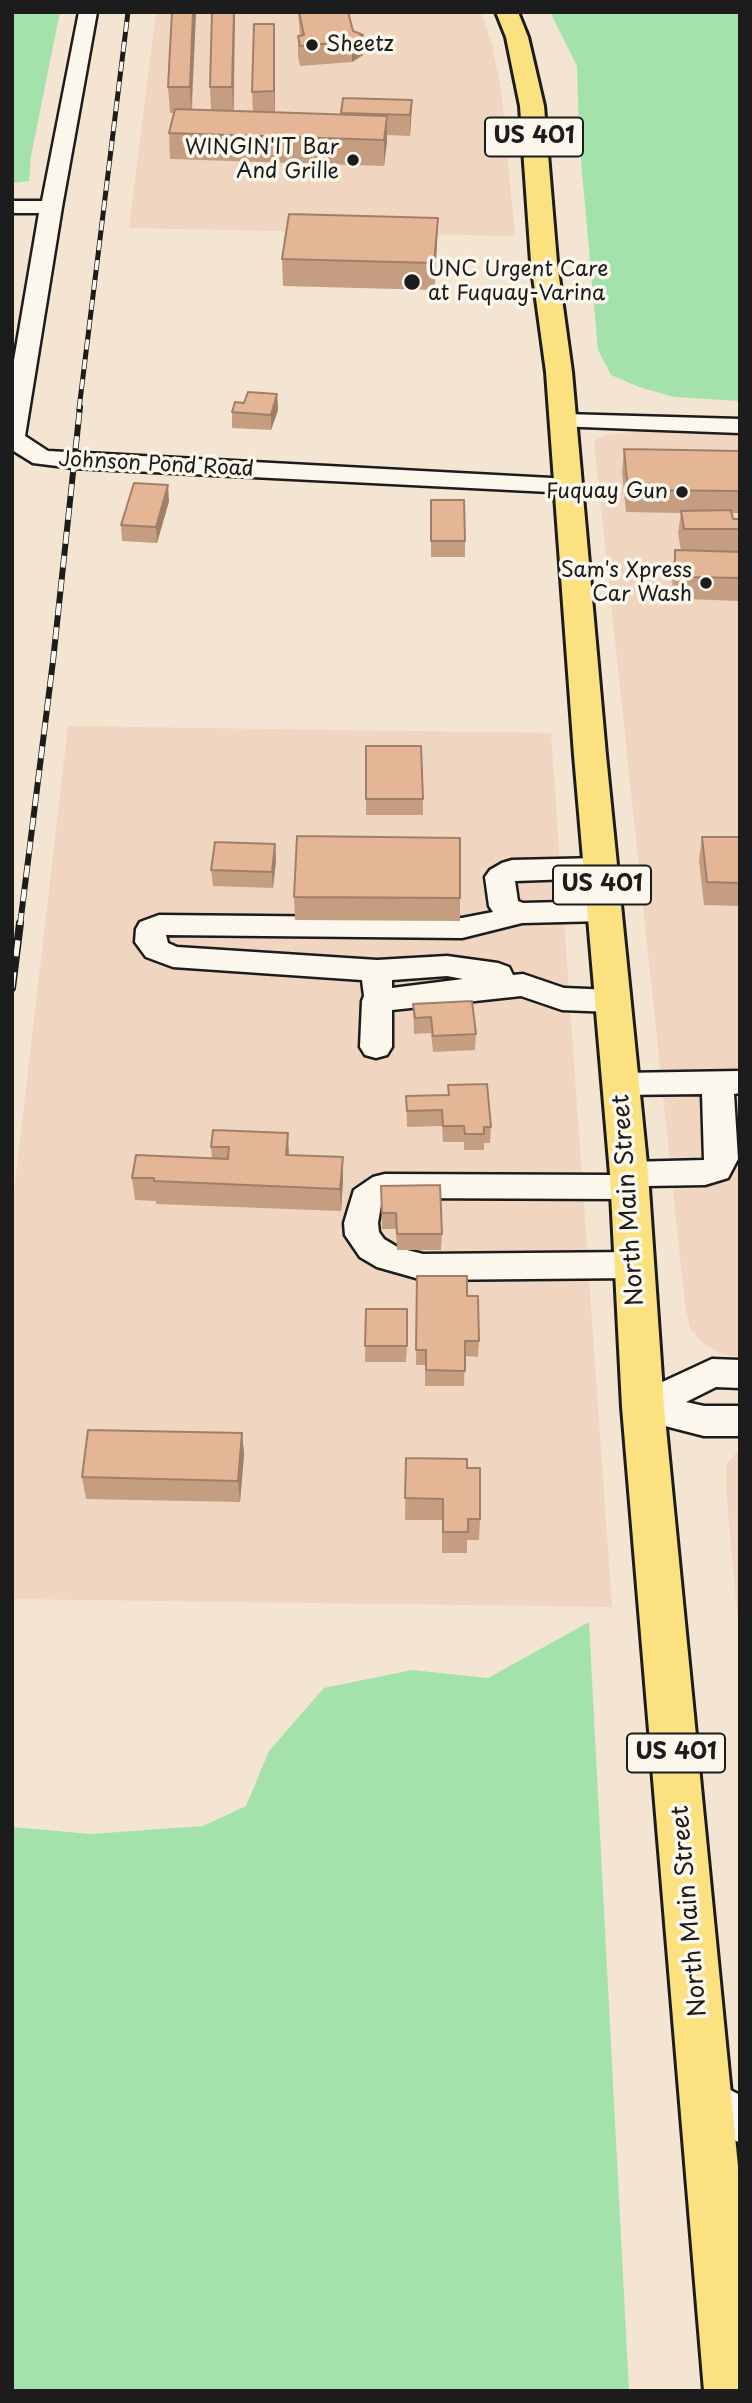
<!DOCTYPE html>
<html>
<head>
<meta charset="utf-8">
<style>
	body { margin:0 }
	#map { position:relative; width:752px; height:2403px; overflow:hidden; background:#f4e4d2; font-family:"Playpen Sans",sans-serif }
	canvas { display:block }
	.frame { position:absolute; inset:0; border:14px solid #1c1c1c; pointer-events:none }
</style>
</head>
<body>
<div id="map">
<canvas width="752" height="2403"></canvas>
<div class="frame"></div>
</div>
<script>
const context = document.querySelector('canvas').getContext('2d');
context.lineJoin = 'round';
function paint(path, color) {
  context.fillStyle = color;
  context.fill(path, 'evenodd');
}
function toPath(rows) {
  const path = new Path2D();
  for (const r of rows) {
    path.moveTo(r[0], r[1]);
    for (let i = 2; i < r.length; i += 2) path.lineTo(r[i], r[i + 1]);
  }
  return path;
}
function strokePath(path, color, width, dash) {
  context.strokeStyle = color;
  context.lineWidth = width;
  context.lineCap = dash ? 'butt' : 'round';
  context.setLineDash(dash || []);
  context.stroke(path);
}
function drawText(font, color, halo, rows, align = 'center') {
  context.font = font + ' "Playpen Sans",sans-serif';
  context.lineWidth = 7;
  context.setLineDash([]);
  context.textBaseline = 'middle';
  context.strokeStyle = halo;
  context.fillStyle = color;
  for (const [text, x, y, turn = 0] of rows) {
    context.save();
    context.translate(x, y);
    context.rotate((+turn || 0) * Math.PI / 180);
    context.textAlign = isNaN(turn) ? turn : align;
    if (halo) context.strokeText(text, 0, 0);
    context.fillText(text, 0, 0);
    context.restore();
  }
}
paint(toPath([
	[156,12,481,12,492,45,501,89,515,236,129,228],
	[641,431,740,434,740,1357,722,1354,702,1343,690,1328,685,1304,594,441,605,435],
	[68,726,551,733,612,1607,12,1599,12,1209],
	[740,1449,740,1647,726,1489,726,1464]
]), '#f0d6c0');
paint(toPath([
	[12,12,60,12,31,156,29,181,13,183],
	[550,12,740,12,740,401,674,397,639,387,611,375,598,350,579,138,577,66],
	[589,1622,629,2391,12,2391,12,1827,91,1834,203,1826,246,1806,269,1751,324,1688,412,1670,488,1678]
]), '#a3e2aa');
const minor = toPath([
	[79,12,97,12,62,207,25,436,48,451,570,479,579,481,582,486,579,491,570,493,73,468,33,463,12,450,12,372,39,213,12,213,12,201,42,201,79,12],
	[564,414,740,419,740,433,556,426,552,421,556,416,564,414],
	[600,858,610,861,615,868,610,875,600,878,515,881,518,901,523,903,604,901,615,904,619,911,615,918,604,921,522,923,462,938,166,935,168,943,177,947,377,960,447,956,498,963,509,967,513,975,523,974,564,988,613,990,624,993,628,1001,624,1009,613,1012,562,1010,521,996,392,1010,392,1047,387,1055,376,1058,365,1055,360,1047,362,1001,364,996,362,980,173,967,146,957,135,942,136,929,140,922,159,915,462,918,493,912,489,906,485,877,490,870,502,863,512,860,600,858],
	[447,976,463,979,392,988,392,980,447,976],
	[740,1071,740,1093,734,1094,738,1159,728,1178,705,1185,646,1186,642,1196,630,1199,391,1198,381,1205,378,1223,379,1232,384,1239,399,1248,423,1254,634,1252,646,1256,651,1265,646,1274,634,1278,423,1280,377,1267,360,1257,345,1235,344,1223,354,1190,373,1177,385,1174,613,1175,617,1165,629,1162,704,1160,702,1094,621,1095,610,1092,605,1084,610,1076,621,1073,740,1071],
	[712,1359,740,1360,740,1388,716,1387,686,1402,704,1406,740,1406,740,1436,704,1436,630,1417,625,1407,630,1397,712,1359],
	[707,2078,740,2095,740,2143,691,2116,685,2100,691,2084,707,2078]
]);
const highway = toPath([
	[496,12,518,12,528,37,544,106,557,262,572,372,606,755,648,1174,664,1407,740,2187,740,2391,704,2391,622,1407,610,1174,574,755,546,372,531,262,520,106,506,37,496,12]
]);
strokePath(minor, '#1c1c1c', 5);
strokePath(highway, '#1c1c1c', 6);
paint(minor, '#fbf7ec');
paint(highway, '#fbe180');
const railFar2 = toPath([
	[79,409,128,12]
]);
const railFar1 = toPath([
	[20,925,53,661,80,407]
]);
const rail = toPath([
	[12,988,20,923]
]);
strokePath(railFar2, '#1c1c1c', 5);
strokePath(railFar1, '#1c1c1c', 6);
strokePath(rail, '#1c1c1c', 8);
strokePath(railFar2, '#fbf7ec', 3.5, [10]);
strokePath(railFar1, '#fbf7ec', 4.5, [12]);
strokePath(rail, '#fbf7ec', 5, [16]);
paint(toPath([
	[172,12,196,12,192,110,211,110,210,87,235,12,234,111,253,112,252,92,275,49,275,113,341,115,343,98,412,100,411,120,410,136,387,135,384,166,170,159,169,133,175,113,170,113,168,87],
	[298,12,348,12,353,31,363,55,352,62,300,66,298,56,298,36,300,35],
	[437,244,434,290,283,286,282,259],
	[277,394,278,410,271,430,232,428,232,412,244,403],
	[624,449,740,451,740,513,731,513,733,519,740,519,740,551,719,552,740,552,740,601,685,599,685,591,673,591,672,573,675,550,681,551,678,533,681,513,626,512,622,472],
	[431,500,465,541,465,557,431,557],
	[169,501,157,543,122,541,121,525],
	[366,746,423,799,423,815,366,815],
	[702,837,740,837,740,906,704,905,699,860],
	[275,844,276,860,273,888,213,886,211,870],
	[294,897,460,898,460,921,295,920],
	[413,1004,476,1034,475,1050,433,1052,431,1033,414,1034],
	[448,1085,491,1127,490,1143,484,1143,484,1150,464,1150,464,1142,443,1142,442,1126,407,1127,406,1096,448,1095],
	[213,1130,289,1155,343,1157,343,1180,341,1211,156,1204,156,1201,135,1200,132,1178,212,1158,211,1147],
	[381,1186,442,1234,441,1250,397,1250,396,1229,382,1229],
	[417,1276,479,1341,478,1357,465,1356,464,1386,425,1386,425,1365,416,1365],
	[366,1309,407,1346,406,1362,365,1362],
	[242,1433,244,1454,240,1502,86,1499,82,1477],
	[406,1458,467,1468,480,1519,479,1540,467,1540,467,1553,442,1553,442,1520,405,1520]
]), '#c59d81');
paint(toPath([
	[193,12,196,12,191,112,190,87],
	[234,12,235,12,233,112,232,87],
	[274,24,275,49,275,117,274,91],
	[363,35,363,55,352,62,352,41],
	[412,100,411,120,410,136,410,115],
	[387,116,387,142,384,166,384,140],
	[438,218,437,244,434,290,434,263],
	[277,394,278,410,271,430,271,415],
	[168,485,169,501,157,543,156,527],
	[275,844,276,860,273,888,272,872],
	[288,1133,289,1156,286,1155],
	[343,1157,343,1180,341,1211,340,1189],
	[242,1433,244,1454,240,1502,238,1481]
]), '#a07f69');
const building = toPath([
	[172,12,193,12,190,87,168,87,172,12],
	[212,12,234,12,232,87,210,87,212,12],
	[299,12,348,12,353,31,363,35,352,41,300,46,298,36,304,35,299,12],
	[254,24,274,24,274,91,252,92,254,24],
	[343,98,412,100,410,115,341,113,343,98],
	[175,109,387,116,384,140,169,133,175,109],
	[289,214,438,218,434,263,282,259,289,214],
	[248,392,277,394,271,415,232,412,235,402,244,403,248,392],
	[624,449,740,451,740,491,628,490,624,449],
	[134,483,168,485,156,527,121,525,134,483],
	[431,500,464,500,465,541,431,541,431,500],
	[731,510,733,519,740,519,740,529,684,529,681,511,731,510],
	[675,550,740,552,740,578,688,577,687,569,675,568,675,550],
	[366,746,421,746,423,799,366,799,366,746],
	[297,836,460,838,460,898,294,897,297,836],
	[702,837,740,837,740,883,707,882,702,837],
	[215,842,275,844,272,872,211,870,215,842],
	[472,1001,476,1034,433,1036,431,1017,415,1018,413,1004,472,1001],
	[487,1084,491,1127,484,1127,484,1134,465,1134,464,1126,443,1126,442,1110,407,1111,406,1096,449,1095,448,1085,487,1084],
	[213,1130,288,1133,286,1155,343,1157,340,1189,154,1181,154,1178,132,1178,136,1155,228,1159,229,1147,211,1147,213,1130],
	[440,1185,442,1234,397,1234,396,1213,382,1213,381,1186,440,1185],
	[417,1276,467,1276,467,1296,478,1296,479,1341,465,1341,465,1371,426,1370,426,1350,416,1350,417,1276],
	[366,1309,407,1309,407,1346,365,1346,366,1309],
	[88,1430,242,1433,238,1481,82,1477,88,1430],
	[406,1458,467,1459,467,1468,480,1468,480,1519,468,1519,468,1532,443,1532,443,1499,405,1498,406,1458]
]);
paint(building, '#e5b696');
strokePath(building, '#a07f69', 2);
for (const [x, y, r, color] of [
	[312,45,7,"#1c1c1c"],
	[353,160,7,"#1c1c1c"],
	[412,282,9,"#1c1c1c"],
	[682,492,7,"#1c1c1c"],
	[706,583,7,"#1c1c1c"]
]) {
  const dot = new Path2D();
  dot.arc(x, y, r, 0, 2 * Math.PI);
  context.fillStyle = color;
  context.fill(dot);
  strokePath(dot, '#fbf7ec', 2.5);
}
drawText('21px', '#1c1c1c', '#fbf7ec', [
	["Sheetz",326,45,"left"],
	["WINGIN'IT Bar",339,148],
	["And Grille",339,172],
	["UNC Urgent Care",428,270,"left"],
	["at Fuquay-Varina",428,294,"left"],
	["Fuquay Gun",668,492],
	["Sam's Xpress",692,571],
	["Car Wash",692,595]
], 'right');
drawText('21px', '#1c1c1c', '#fbf7ec', [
	["Johnson Pond Road",156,465,3]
]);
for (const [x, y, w] of [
	[534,137,98],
	[602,885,98],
	[676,1753,98]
]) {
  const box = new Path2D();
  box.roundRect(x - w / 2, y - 19.5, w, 39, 5);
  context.fillStyle = '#fbf7ec';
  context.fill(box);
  strokePath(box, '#1c1c1c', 2);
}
drawText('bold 23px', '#1c1c1c', null, [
	["US 401",534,137],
	["US 401",602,885],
	["US 401",676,1753]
]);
drawText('24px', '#1c1c1c', '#fbf7ec', [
	["North Main Street",629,1200,-94],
	["North Main Street",690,1911,-95]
]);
</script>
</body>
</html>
